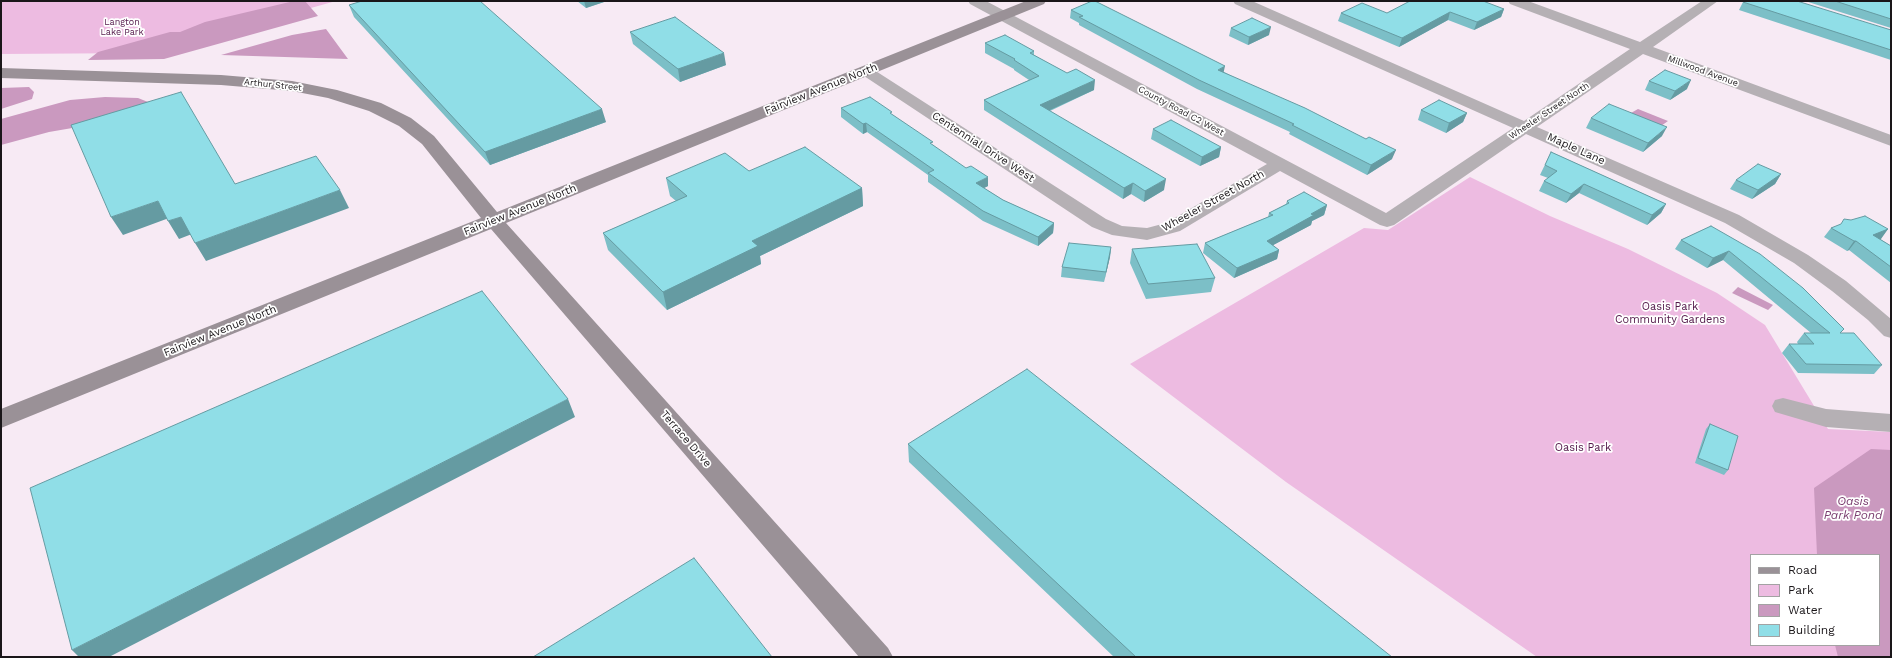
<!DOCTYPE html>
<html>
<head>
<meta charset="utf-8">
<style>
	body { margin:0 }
	#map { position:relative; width:1892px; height:658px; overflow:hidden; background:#f7eaf4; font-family:"Work Sans",sans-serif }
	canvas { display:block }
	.frame { position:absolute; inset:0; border:2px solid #1a1619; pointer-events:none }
	.legend { position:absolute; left:1750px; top:554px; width:130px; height:92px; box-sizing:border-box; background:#fff; border:1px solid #a3a2a3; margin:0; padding:5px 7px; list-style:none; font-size:12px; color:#1a1619 }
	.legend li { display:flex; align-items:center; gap:8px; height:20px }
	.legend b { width:20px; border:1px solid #a3a2a3 }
</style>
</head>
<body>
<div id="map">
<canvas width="1892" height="658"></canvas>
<div class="frame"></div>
<ul class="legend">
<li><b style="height:5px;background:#9a9197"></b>Road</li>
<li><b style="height:11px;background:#edbbe1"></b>Park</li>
<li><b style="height:11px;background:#ca99bf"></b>Water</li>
<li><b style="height:11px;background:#90dee7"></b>Building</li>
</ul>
</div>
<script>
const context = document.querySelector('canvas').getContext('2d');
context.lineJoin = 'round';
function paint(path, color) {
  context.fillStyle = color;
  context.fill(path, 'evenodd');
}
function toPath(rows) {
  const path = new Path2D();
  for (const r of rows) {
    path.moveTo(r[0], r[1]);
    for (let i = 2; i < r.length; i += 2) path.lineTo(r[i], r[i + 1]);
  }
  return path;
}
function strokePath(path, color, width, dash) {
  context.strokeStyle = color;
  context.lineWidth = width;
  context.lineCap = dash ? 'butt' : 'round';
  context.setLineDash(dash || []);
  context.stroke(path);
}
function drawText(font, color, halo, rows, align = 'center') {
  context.font = font + ' "Work Sans",sans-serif';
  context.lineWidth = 3.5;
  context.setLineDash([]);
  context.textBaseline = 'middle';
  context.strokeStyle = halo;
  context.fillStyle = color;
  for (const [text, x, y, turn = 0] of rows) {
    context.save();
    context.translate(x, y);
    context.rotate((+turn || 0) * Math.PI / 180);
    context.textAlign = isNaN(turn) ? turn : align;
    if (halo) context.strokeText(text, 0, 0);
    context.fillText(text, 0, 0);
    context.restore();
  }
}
paint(toPath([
	[1,1,336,1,149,53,1,54],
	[1470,177,1550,216,1628,249,1717,293,1765,325,1828,429,1891,432,1891,657,1537,657,1286,482,1130,364,1364,228,1388,230],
	[1751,555,1879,555,1879,645,1751,645]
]), '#edbbe1');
paint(toPath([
	[294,1,305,1,318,16,164,59,88,60,98,52,170,32,180,32,205,22],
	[326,29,348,59,221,55,292,35],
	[29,87,34,92,32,99,1,109,1,88],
	[105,97,138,98,148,102,149,106,84,126,49,132,1,145,1,119,70,100],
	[1638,109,1668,121,1661,126,1631,113],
	[1738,287,1773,305,1768,310,1732,293],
	[1871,449,1891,450,1891,657,1838,657,1835,645,1879,645,1879,555,1817,555,1814,488]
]), '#ca99bf');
paint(toPath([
	[968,1,986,1,1386,213,1513,128,1235,4,1233,1,1252,1,1524,121,1630,49,1510,4,1508,1,1528,1,1640,42,1702,1,1718,1,1653,47,1891,135,1891,146,1643,54,1537,127,1739,215,1808,255,1846,281,1891,319,1891,338,1884,336,1868,320,1832,291,1794,263,1725,223,1526,134,1394,225,1387,227,1380,225,1280,171,1180,231,1147,240,1112,235,1092,227,861,74,858,71,861,68,866,66,871,68,1106,219,1122,226,1147,228,1166,223,1267,164,970,4,968,1],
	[1783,398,1826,409,1891,414,1891,432,1826,427,1775,412,1772,406,1775,400,1783,398]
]), '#b5b0b4');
paint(toPath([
	[1026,1,1046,1,1044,4,506,223,888,648,893,657,859,657,491,229,1,428,1,409,481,218,422,144,399,126,369,111,328,98,292,91,221,85,1,78,1,68,221,75,292,81,337,90,381,103,411,118,434,136,497,212,1026,1]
]), '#9a9197');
paint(toPath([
	[577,1,607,1,586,8],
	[1805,1,1891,1,1891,28],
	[1743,2,1891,30,1891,60,1739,10],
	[349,5,606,122,490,165,354,17],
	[1504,9,1501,17,1474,30,1448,20,1399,47,1338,21,1341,13,1387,13],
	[1071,10,1224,72,1392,159,1367,175,1289,134,1290,132,1197,89,1079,25,1079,23,1070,18],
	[1231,28,1269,35,1248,45,1229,36],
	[630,32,726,65,680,82,633,44],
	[985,43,1034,51,1034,55,1094,90,1050,111,1164,190,1144,202,1131,194,1123,199,984,110,984,100,1029,80,1014,70,1014,69,985,53],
	[1649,81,1687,89,1670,100,1645,90],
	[841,108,892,115,988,186,984,188,1003,200,1054,223,1053,233,1038,246,983,221,928,182,928,175,867,132,863,134,841,117],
	[1421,110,1467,113,1463,122,1446,133,1418,120],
	[1591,118,1662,136,1643,152,1586,128],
	[1153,129,1221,147,1219,157,1200,166,1151,139],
	[1551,152,1666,204,1661,213,1647,225,1579,193,1566,203,1539,191,1544,181,1548,178,1540,175],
	[749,171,862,188,863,206,760,256,761,264,667,310,608,250,603,233,676,201,670,196,666,178],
	[1781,174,1775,184,1752,199,1730,189,1736,180],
	[1287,201,1327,205,1324,215,1312,221,1311,225,1273,245,1279,250,1277,259,1234,278,1203,253,1205,243,1268,217,1269,213,1286,204],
	[1711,226,1844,329,1840,333,1882,365,1874,374,1798,373,1782,353,1789,344,1798,344,1797,342,1804,333,1811,333,1723,260,1707,268,1675,249,1681,240],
	[1831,228,1888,229,1880,239,1891,246,1891,283,1849,250,1847,251,1824,237],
	[1111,247,1110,257,1104,282,1061,277,1062,267],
	[1132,249,1215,278,1211,292,1146,299,1130,263],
	[1710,424,1728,470,1724,475,1695,463,1706,429],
	[908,444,1392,657,1114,657,909,462]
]), '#7cbfc7');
paint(toPath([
	[584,1,607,1,586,8],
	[1504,9,1501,17,1474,30,1477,22],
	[1450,12,1448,20,1399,47,1402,38],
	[1271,27,1269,35,1248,45,1249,37],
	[724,53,726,65,680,82,678,69],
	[1225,66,1223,75,1218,70],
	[1095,80,1094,90,1039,115,1040,105],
	[1691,80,1687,89,1670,100,1675,91],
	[602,109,606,122,490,165,485,152],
	[1467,113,1463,122,1446,133,1449,123],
	[866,123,867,132,863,134,863,124],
	[1667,127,1662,136,1643,152,1648,143],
	[1221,147,1219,157,1200,166,1202,157],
	[1396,150,1392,159,1367,175,1371,165],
	[1781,174,1775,184,1752,199,1758,190],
	[988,177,988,186,976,192,976,183],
	[1166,179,1164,190,1144,202,1145,191],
	[1133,183,1131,194,1123,199,1124,188],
	[1584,184,1579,193,1566,203,1571,194],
	[862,188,863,206,760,256,761,264,667,310,663,292,752,241],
	[340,190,349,208,206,261,195,243],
	[158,201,169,218,123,235,111,217],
	[1666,204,1661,213,1647,225,1652,215],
	[1327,205,1324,215,1312,221,1311,225,1264,250,1267,241,1311,214],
	[181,217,192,234,179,239,168,221],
	[1054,223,1053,233,1038,246,1038,237],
	[1888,229,1881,239,1866,244,1873,235],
	[1854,241,1856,241,1849,250,1847,251],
	[1111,247,1110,257,1104,282],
	[1279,250,1277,259,1234,278,1237,268],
	[1729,251,1723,260,1707,268,1713,258],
	[568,399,575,417,109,657,79,657,72,650]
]), '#659ba2');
const building = toPath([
	[362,1,480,1,602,109,485,152,349,5,362,1],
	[1092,1,1095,1,1225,66,1218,70,1305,108,1366,139,1369,137,1396,150,1371,165,1292,125,1294,124,1199,80,1079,17,1083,16,1071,10,1092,1],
	[1410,1,1483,1,1504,9,1477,22,1450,12,1402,38,1341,13,1362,3,1387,13,1410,1],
	[1744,1,1797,1,1891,30,1891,50,1743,2,1744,1],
	[1835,1,1891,1,1891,19,1835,1],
	[675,17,724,53,678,69,630,32,675,17],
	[1252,18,1271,27,1249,37,1231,28,1252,18],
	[1005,35,1034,51,1030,53,1067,73,1076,69,1095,80,1040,105,1166,179,1145,191,1133,183,1124,188,984,100,1039,76,1014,60,1015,59,985,43,1005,35],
	[1665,70,1691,80,1675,91,1649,81,1665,70],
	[181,92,235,184,316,156,340,190,195,243,181,217,168,221,158,201,111,217,71,125,181,92],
	[870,97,892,112,890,113,933,142,930,143,966,168,971,166,988,177,976,183,1003,200,1054,223,1038,237,983,211,928,173,934,170,866,123,863,124,841,108,870,97],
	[1439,100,1467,113,1449,123,1421,110,1439,100],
	[1609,104,1667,127,1648,143,1591,118,1609,104],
	[1171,120,1221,147,1202,157,1153,129,1171,120],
	[805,147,862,188,752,241,758,246,663,292,603,233,687,196,666,178,725,153,749,171,805,147],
	[1551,152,1666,204,1652,215,1584,184,1571,194,1544,181,1557,171,1545,165,1551,152],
	[1758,164,1781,174,1758,190,1736,180,1758,164],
	[1304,192,1327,205,1311,214,1314,215,1267,241,1279,250,1237,268,1205,243,1273,215,1269,213,1289,203,1287,201,1304,192],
	[1865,216,1888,229,1873,235,1891,246,1891,267,1856,241,1854,241,1831,228,1841,224,1844,219,1851,220,1865,216],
	[1711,226,1760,254,1803,288,1844,329,1840,333,1854,333,1882,365,1806,364,1789,344,1814,344,1804,333,1830,333,1729,251,1713,258,1681,240,1711,226],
	[1069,243,1111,247,1106,272,1062,267,1069,243],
	[1197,244,1215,278,1148,284,1132,249,1197,244],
	[482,291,568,399,72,650,30,488,482,291],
	[1027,369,1392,657,1136,657,908,444,1027,369],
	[1710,424,1738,436,1728,470,1698,458,1710,424],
	[694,558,772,657,533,657,694,558]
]);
paint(building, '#90dee7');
strokePath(building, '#659ba2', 1);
drawText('9px', '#521849', '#fff', [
	["Langton",122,22],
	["Lake Park",122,32]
]);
drawText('9px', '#1a1619', '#fff', [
	["Millwood Avenue",1703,71,20],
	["Arthur Street",273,85,6],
	["County Road C2 West",1181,111,28],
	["Wheeler Street North",1549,111,-34]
]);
drawText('11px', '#1a1619', '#fff', [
	["Fairview Avenue North",821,89,-22],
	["Centennial Drive West",983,147,33],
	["Maple Lane",1576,149,24],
	["Wheeler Street North",1213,201,-29],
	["Fairview Avenue North",520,210,-22],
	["Fairview Avenue North",220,331,-22],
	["Terrace Drive",686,439,49]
]);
drawText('11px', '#521849', '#fff', [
	["Oasis Park",1670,307],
	["Community Gardens",1670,320],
	["Oasis Park",1583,448]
]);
drawText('italic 12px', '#7a3d6f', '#fff', [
	["Oasis",1853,501],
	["Park Pond",1853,515]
]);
</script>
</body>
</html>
